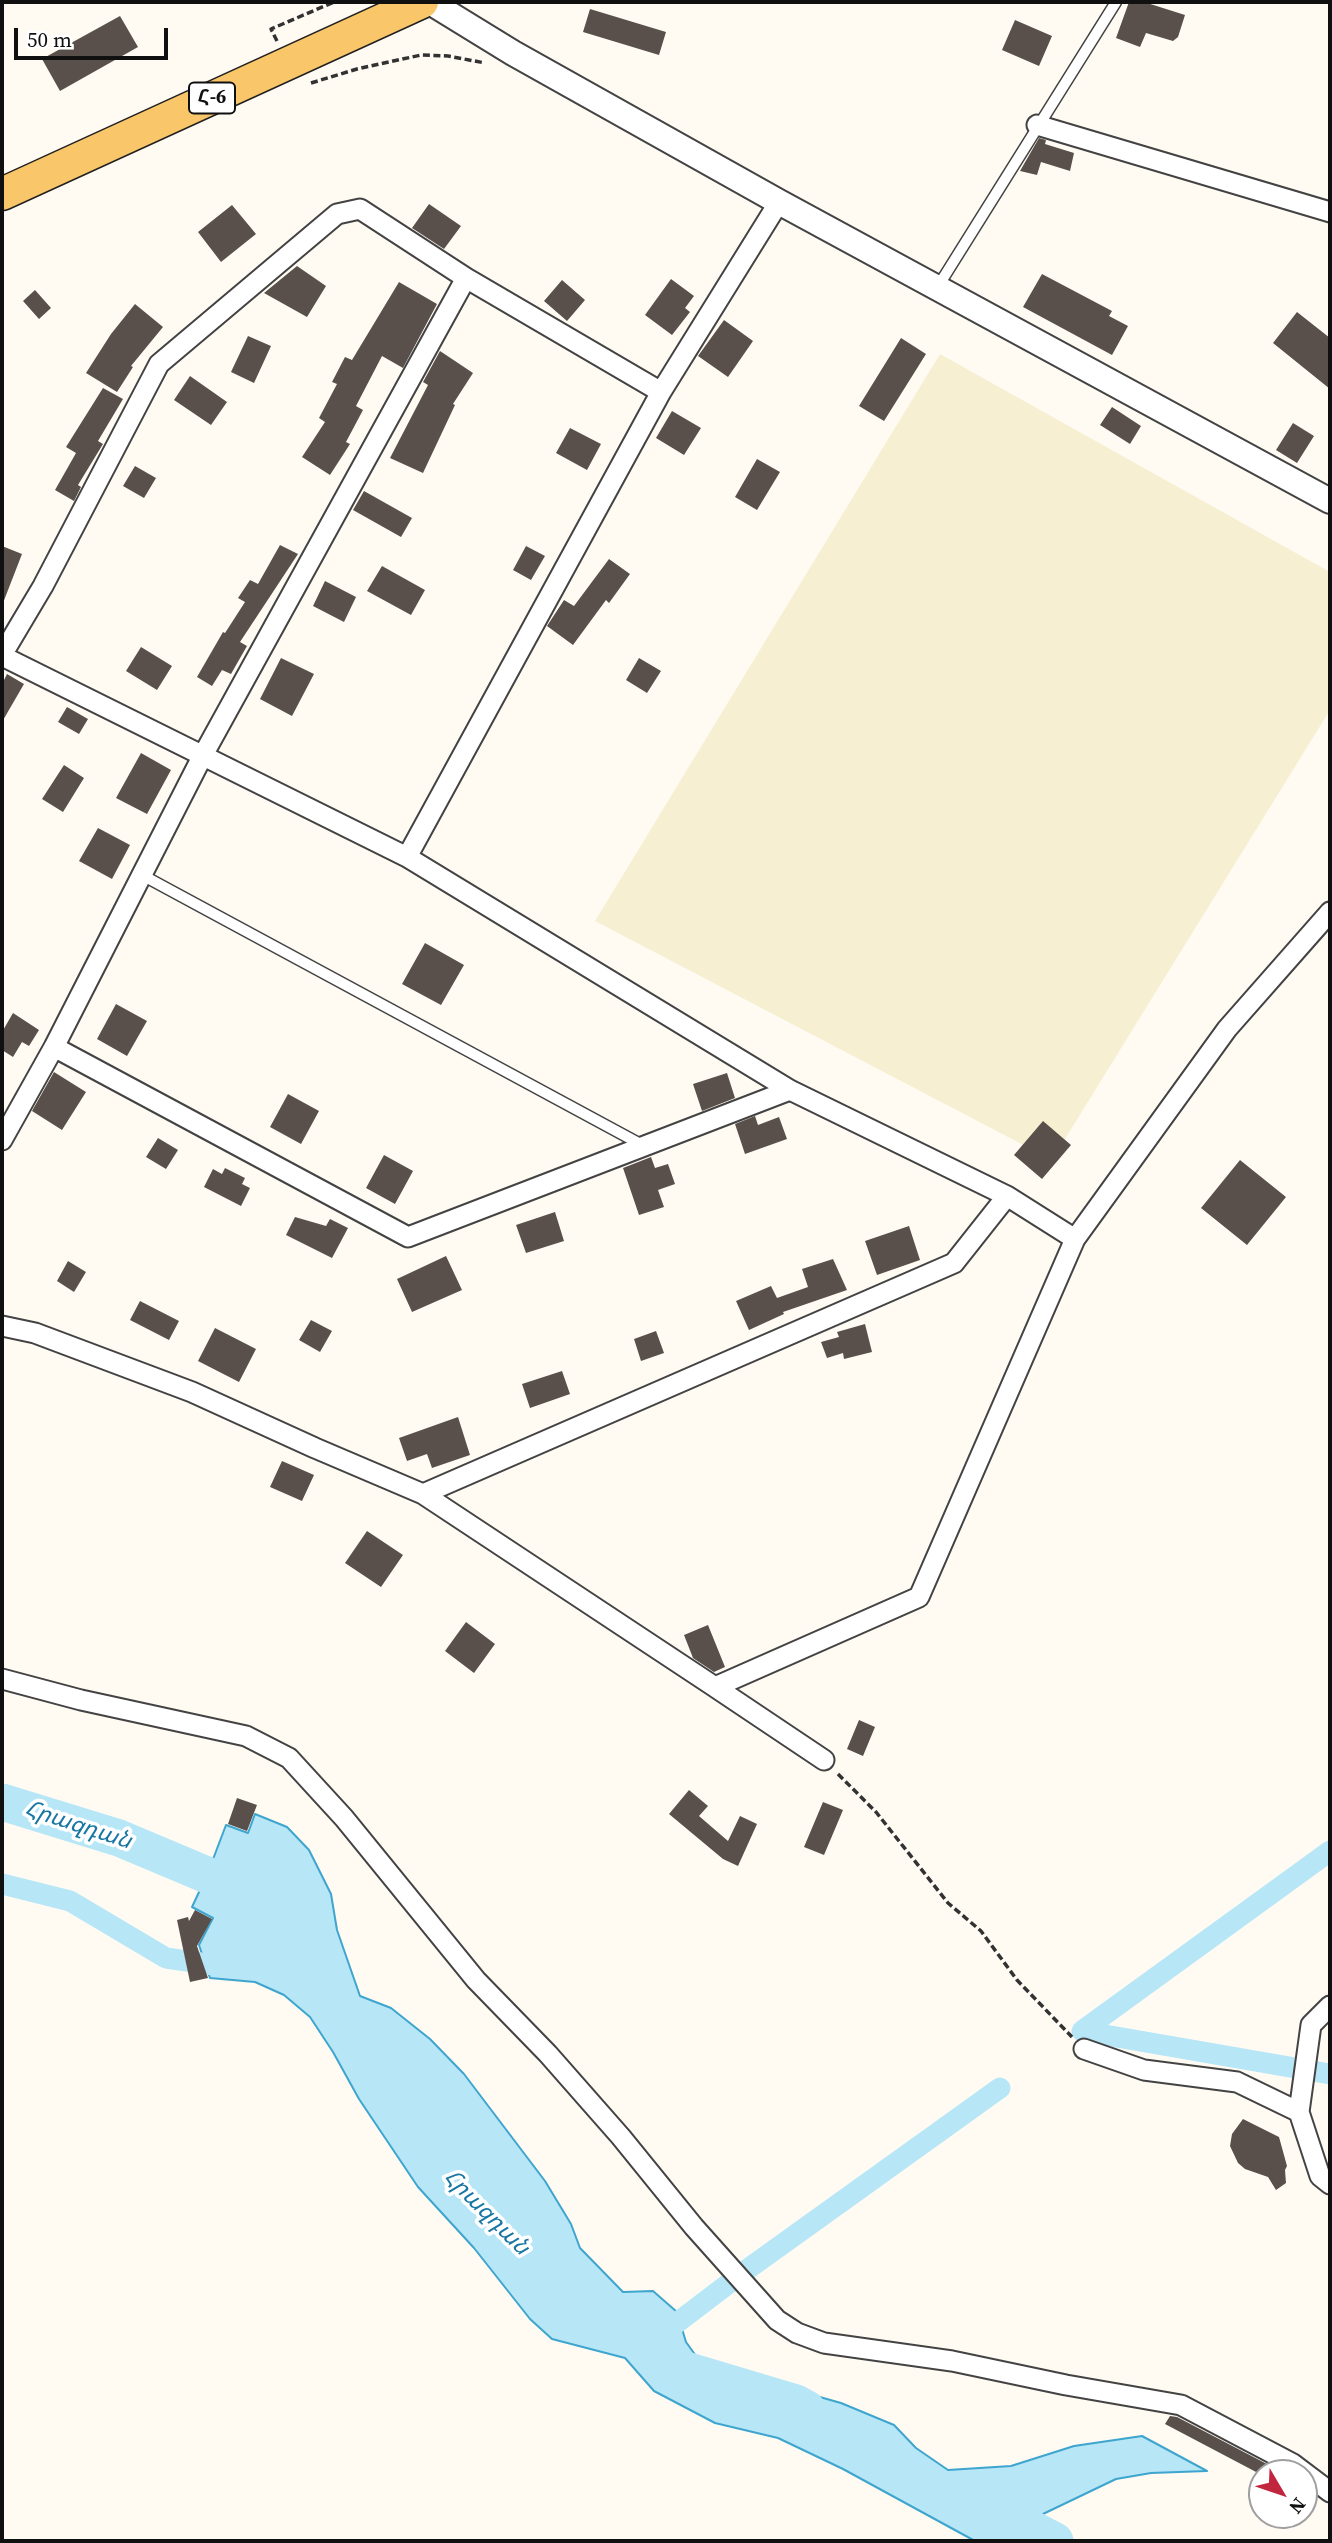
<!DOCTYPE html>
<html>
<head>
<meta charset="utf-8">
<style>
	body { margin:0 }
	#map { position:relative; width:1332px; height:2543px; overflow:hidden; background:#fffbf3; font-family:"Source Serif 4",serif }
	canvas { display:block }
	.frame { position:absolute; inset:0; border:4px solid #101010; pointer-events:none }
	.north { position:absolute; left:1248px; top:2459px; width:70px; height:70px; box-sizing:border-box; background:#fff; border:2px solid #9f9f9f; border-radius:50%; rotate:129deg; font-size:19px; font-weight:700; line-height:28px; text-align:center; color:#101010 }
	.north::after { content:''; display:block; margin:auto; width:24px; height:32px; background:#c2263f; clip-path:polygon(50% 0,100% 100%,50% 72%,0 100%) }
	.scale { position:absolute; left:14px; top:28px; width:154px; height:32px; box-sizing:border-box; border:4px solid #101010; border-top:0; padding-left:9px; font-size:21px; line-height:24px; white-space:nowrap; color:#101010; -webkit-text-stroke:5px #fff; paint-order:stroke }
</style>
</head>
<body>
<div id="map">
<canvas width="1332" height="2543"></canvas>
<div class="frame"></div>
<div class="north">N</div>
<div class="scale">50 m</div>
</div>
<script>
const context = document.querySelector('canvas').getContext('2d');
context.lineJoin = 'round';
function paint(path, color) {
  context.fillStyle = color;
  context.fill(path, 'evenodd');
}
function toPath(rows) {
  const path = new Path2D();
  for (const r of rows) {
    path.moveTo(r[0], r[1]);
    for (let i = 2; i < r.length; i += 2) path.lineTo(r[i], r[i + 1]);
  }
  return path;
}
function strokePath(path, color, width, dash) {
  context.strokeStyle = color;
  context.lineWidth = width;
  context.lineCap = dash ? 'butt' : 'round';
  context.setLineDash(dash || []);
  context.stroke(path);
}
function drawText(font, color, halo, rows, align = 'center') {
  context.font = font + ' "Source Serif 4","Noto Sans Armenian",serif';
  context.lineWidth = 7;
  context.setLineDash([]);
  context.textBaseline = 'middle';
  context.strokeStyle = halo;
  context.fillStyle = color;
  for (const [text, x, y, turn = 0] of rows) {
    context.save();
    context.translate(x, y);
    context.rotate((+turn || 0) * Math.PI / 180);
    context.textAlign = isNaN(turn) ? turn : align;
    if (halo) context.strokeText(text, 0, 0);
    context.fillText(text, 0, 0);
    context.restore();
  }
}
paint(toPath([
	[940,354,1330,572,1330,710,1052,1160,595,921]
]), '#f6efd2');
const water = toPath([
	[255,1814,287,1827,309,1850,331,1894,337,1930,360,1996,391,2008,430,2039,464,2074,545,2181,571,2224,580,2248,623,2292,653,2291,677,2312,686,2342,704,2367,743,2393,795,2390,841,2403,894,2425,916,2448,948,2470,1011,2466,1074,2446,1142,2436,1207,2471,1151,2473,1116,2479,1043,2514,1026,2541,975,2541,843,2469,778,2438,715,2423,654,2391,625,2358,552,2339,530,2319,474,2248,418,2187,359,2099,333,2052,310,2017,284,1995,255,1982,210,1978,199,1945,213,1918,192,1907,207,1875,226,1825,248,1833,255,1814]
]);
paint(water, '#b7e6f7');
strokePath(water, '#3ea5ce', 2);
strokePath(toPath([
	[2,1884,70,1901,166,1958,214,1965],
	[1082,2031,1330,1851],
	[1082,2031,1330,2074],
	[657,2338,745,2271,1000,2088]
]), '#b7e6f7', 21);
strokePath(toPath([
	[2,1802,119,1838,252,1894],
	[679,2368,796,2403,807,2409],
	[988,2506,1055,2541]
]), '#b7e6f7', 37);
paint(toPath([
	[1129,2,1144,2,1185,15,1178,37,1173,41,1146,33,1140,47,1116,38],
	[590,9,666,32,659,55,583,32],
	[120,16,138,47,60,91,42,59],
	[1015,20,1052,36,1039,66,1002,50],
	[1039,138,1046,140,1045,144,1074,153,1070,171,1041,162,1037,175,1020,171],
	[429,204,461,226,444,249,412,228],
	[232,205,256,234,221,262,198,232],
	[297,266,326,286,307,317,264,293],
	[1042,274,1112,311,1109,316,1128,326,1112,355,1023,307],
	[671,279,694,296,685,308,690,312,672,335,645,315],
	[562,280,585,300,567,321,544,301],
	[399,282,437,304,403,368,382,356,356,406,363,410,346,442,350,444,330,475,302,457,325,422,319,418,337,384,332,382,345,357,352,360],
	[35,290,51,308,39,319,23,301],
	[135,304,163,327,131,366,133,367,117,392,86,373,111,334],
	[1297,312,1330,338,1330,389,1273,343],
	[724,320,753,341,728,377,698,356],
	[248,336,271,346,254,383,231,372],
	[901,338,926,354,884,421,859,406],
	[440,351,473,373,453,404,455,405,423,473,390,458,428,385,423,382],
	[190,376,227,402,211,425,174,400],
	[103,388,123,399,98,441,103,444,78,485,81,487,74,501,55,490,76,453,66,447],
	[1112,407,1141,426,1130,444,1100,425],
	[672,411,701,428,684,455,656,438],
	[1293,423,1314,436,1297,463,1276,450],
	[570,428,601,444,587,470,556,453],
	[757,459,780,472,757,510,735,497],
	[135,466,156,478,144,498,123,486],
	[364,491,412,518,401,537,353,510],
	[280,545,298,554,240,642,247,646,231,674,222,670,212,686,197,677,223,632,225,633,245,602,238,598,250,580,258,584],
	[2,546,22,554,3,603,2,603],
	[526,546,545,556,531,580,513,570],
	[609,559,630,574,609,603,606,600,573,645,547,626,564,600,574,606],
	[382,566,425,590,411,615,367,591],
	[325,581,356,597,344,622,313,606],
	[141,647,172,666,157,690,126,671],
	[281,658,314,674,292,716,260,699],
	[639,658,661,671,647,693,626,680],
	[7,674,24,684,2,722,2,684],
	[67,707,88,719,79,734,58,722],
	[141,753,171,770,147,814,116,798],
	[64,765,84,778,63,812,42,799],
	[98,828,130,845,112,879,79,861],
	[425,943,464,965,441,1005,402,984],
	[116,1004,147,1021,127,1056,97,1039],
	[13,1013,39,1030,29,1046,22,1042,13,1057,2,1050,2,1032],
	[54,1072,86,1092,62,1130,32,1111],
	[727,1073,735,1098,702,1111,693,1084],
	[288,1094,319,1111,301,1144,270,1127],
	[755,1116,758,1125,779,1117,787,1139,745,1154,735,1124],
	[1043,1121,1071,1145,1042,1179,1014,1155],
	[158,1138,178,1150,166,1169,146,1157],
	[384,1155,413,1171,395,1204,366,1188],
	[651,1157,655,1168,668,1164,675,1184,658,1190,664,1207,639,1215,623,1168],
	[1240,1160,1286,1197,1247,1245,1201,1208],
	[225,1168,245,1178,242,1184,250,1188,241,1206,204,1187,213,1169,222,1174],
	[555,1212,564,1241,526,1253,516,1225],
	[295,1217,326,1226,330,1219,348,1228,332,1258,286,1235],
	[909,1226,920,1260,877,1275,865,1241],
	[446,1256,462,1290,412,1312,397,1279],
	[833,1259,847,1290,783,1312,784,1314,749,1330,736,1301,771,1286,777,1298,808,1287,802,1269],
	[68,1261,86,1272,74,1292,57,1281],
	[140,1301,179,1321,169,1340,130,1320],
	[311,1320,332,1331,320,1352,299,1340],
	[865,1324,872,1352,844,1359,843,1353,827,1358,821,1342,839,1337,837,1332],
	[215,1328,256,1349,239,1382,198,1361],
	[656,1331,664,1353,641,1361,634,1339],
	[562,1371,570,1394,530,1408,522,1384],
	[458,1417,470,1455,432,1468,427,1454,407,1461,399,1438],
	[282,1461,314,1475,302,1501,270,1487],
	[367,1531,403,1555,381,1587,345,1563],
	[466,1622,495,1644,474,1673,445,1651],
	[708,1625,725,1667,714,1672,693,1658,684,1635],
	[859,1720,875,1727,863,1756,847,1749],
	[689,1790,708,1806,699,1816,728,1841,740,1816,757,1824,738,1866,723,1859,669,1814],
	[237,1798,257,1805,247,1831,228,1824],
	[823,1802,843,1810,824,1855,804,1847],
	[195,1910,212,1919,197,1946,208,1978,190,1982,177,1920,188,1917,189,1921],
	[1243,2119,1279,2137,1287,2166,1285,2170,1286,2183,1276,2190,1268,2177,1245,2169,1238,2163,1230,2146,1232,2134],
	[1170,2416,1177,2417,1284,2473,1258,2473,1165,2424]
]), '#59504c');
const service = toPath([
	[937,288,1116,2],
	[142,875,644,1146]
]);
const minor = toPath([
	[1037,125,1330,212],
	[2,655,43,586,159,364,337,214,360,209,466,278],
	[2,656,407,857,790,1090,1007,1196,1075,1239,1227,1029,1330,912],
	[407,857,661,392],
	[54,1047,408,1237,790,1090],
	[2,1140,54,1047,202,757,466,278,661,392,779,202],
	[2,1326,35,1333,192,1392,315,1448,423,1494,954,1263,1007,1196],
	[423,1494,715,1687,919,1597,1075,1239],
	[2,1679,81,1700,246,1736,289,1758,344,1818,476,1980,548,2054,621,2137,694,2227,777,2320,797,2333,824,2343,952,2361,1066,2385,1181,2405,1293,2464,1330,2492],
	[715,1687,824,1760],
	[1084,2049,1144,2070,1237,2082,1299,2112,1320,2176,1330,2184],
	[1299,2112,1311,2025,1330,2006]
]);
const tertiary = toPath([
	[430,2,513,53,779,202,1330,501]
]);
const primary = toPath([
	[2,194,422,2]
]);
strokePath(service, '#434343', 13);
strokePath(minor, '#434343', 23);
strokePath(tertiary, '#434343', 28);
strokePath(primary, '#212121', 35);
strokePath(toPath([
	[277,41,271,29,334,2],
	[311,83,357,69,421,55,448,56,485,63],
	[838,1774,876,1812,948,1903,981,1931,1017,1980,1072,2037]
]), '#323232', 3.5, [7, 3.5]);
strokePath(service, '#fff', 10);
strokePath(minor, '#fff', 19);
strokePath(tertiary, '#fff', 24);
strokePath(primary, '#f9c669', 32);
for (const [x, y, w] of [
	[212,98,46]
]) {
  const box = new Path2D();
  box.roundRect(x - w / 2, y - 15.5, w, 31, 5);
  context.fillStyle = '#fff';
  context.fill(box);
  strokePath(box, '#101010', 2);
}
drawText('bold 19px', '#101010', null, [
	["Հ-6",212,98]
]);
drawText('italic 23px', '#1776a4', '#fff', [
	["Հրազդան",78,1826,18],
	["Հրազդան",486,2213,45]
]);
</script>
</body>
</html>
